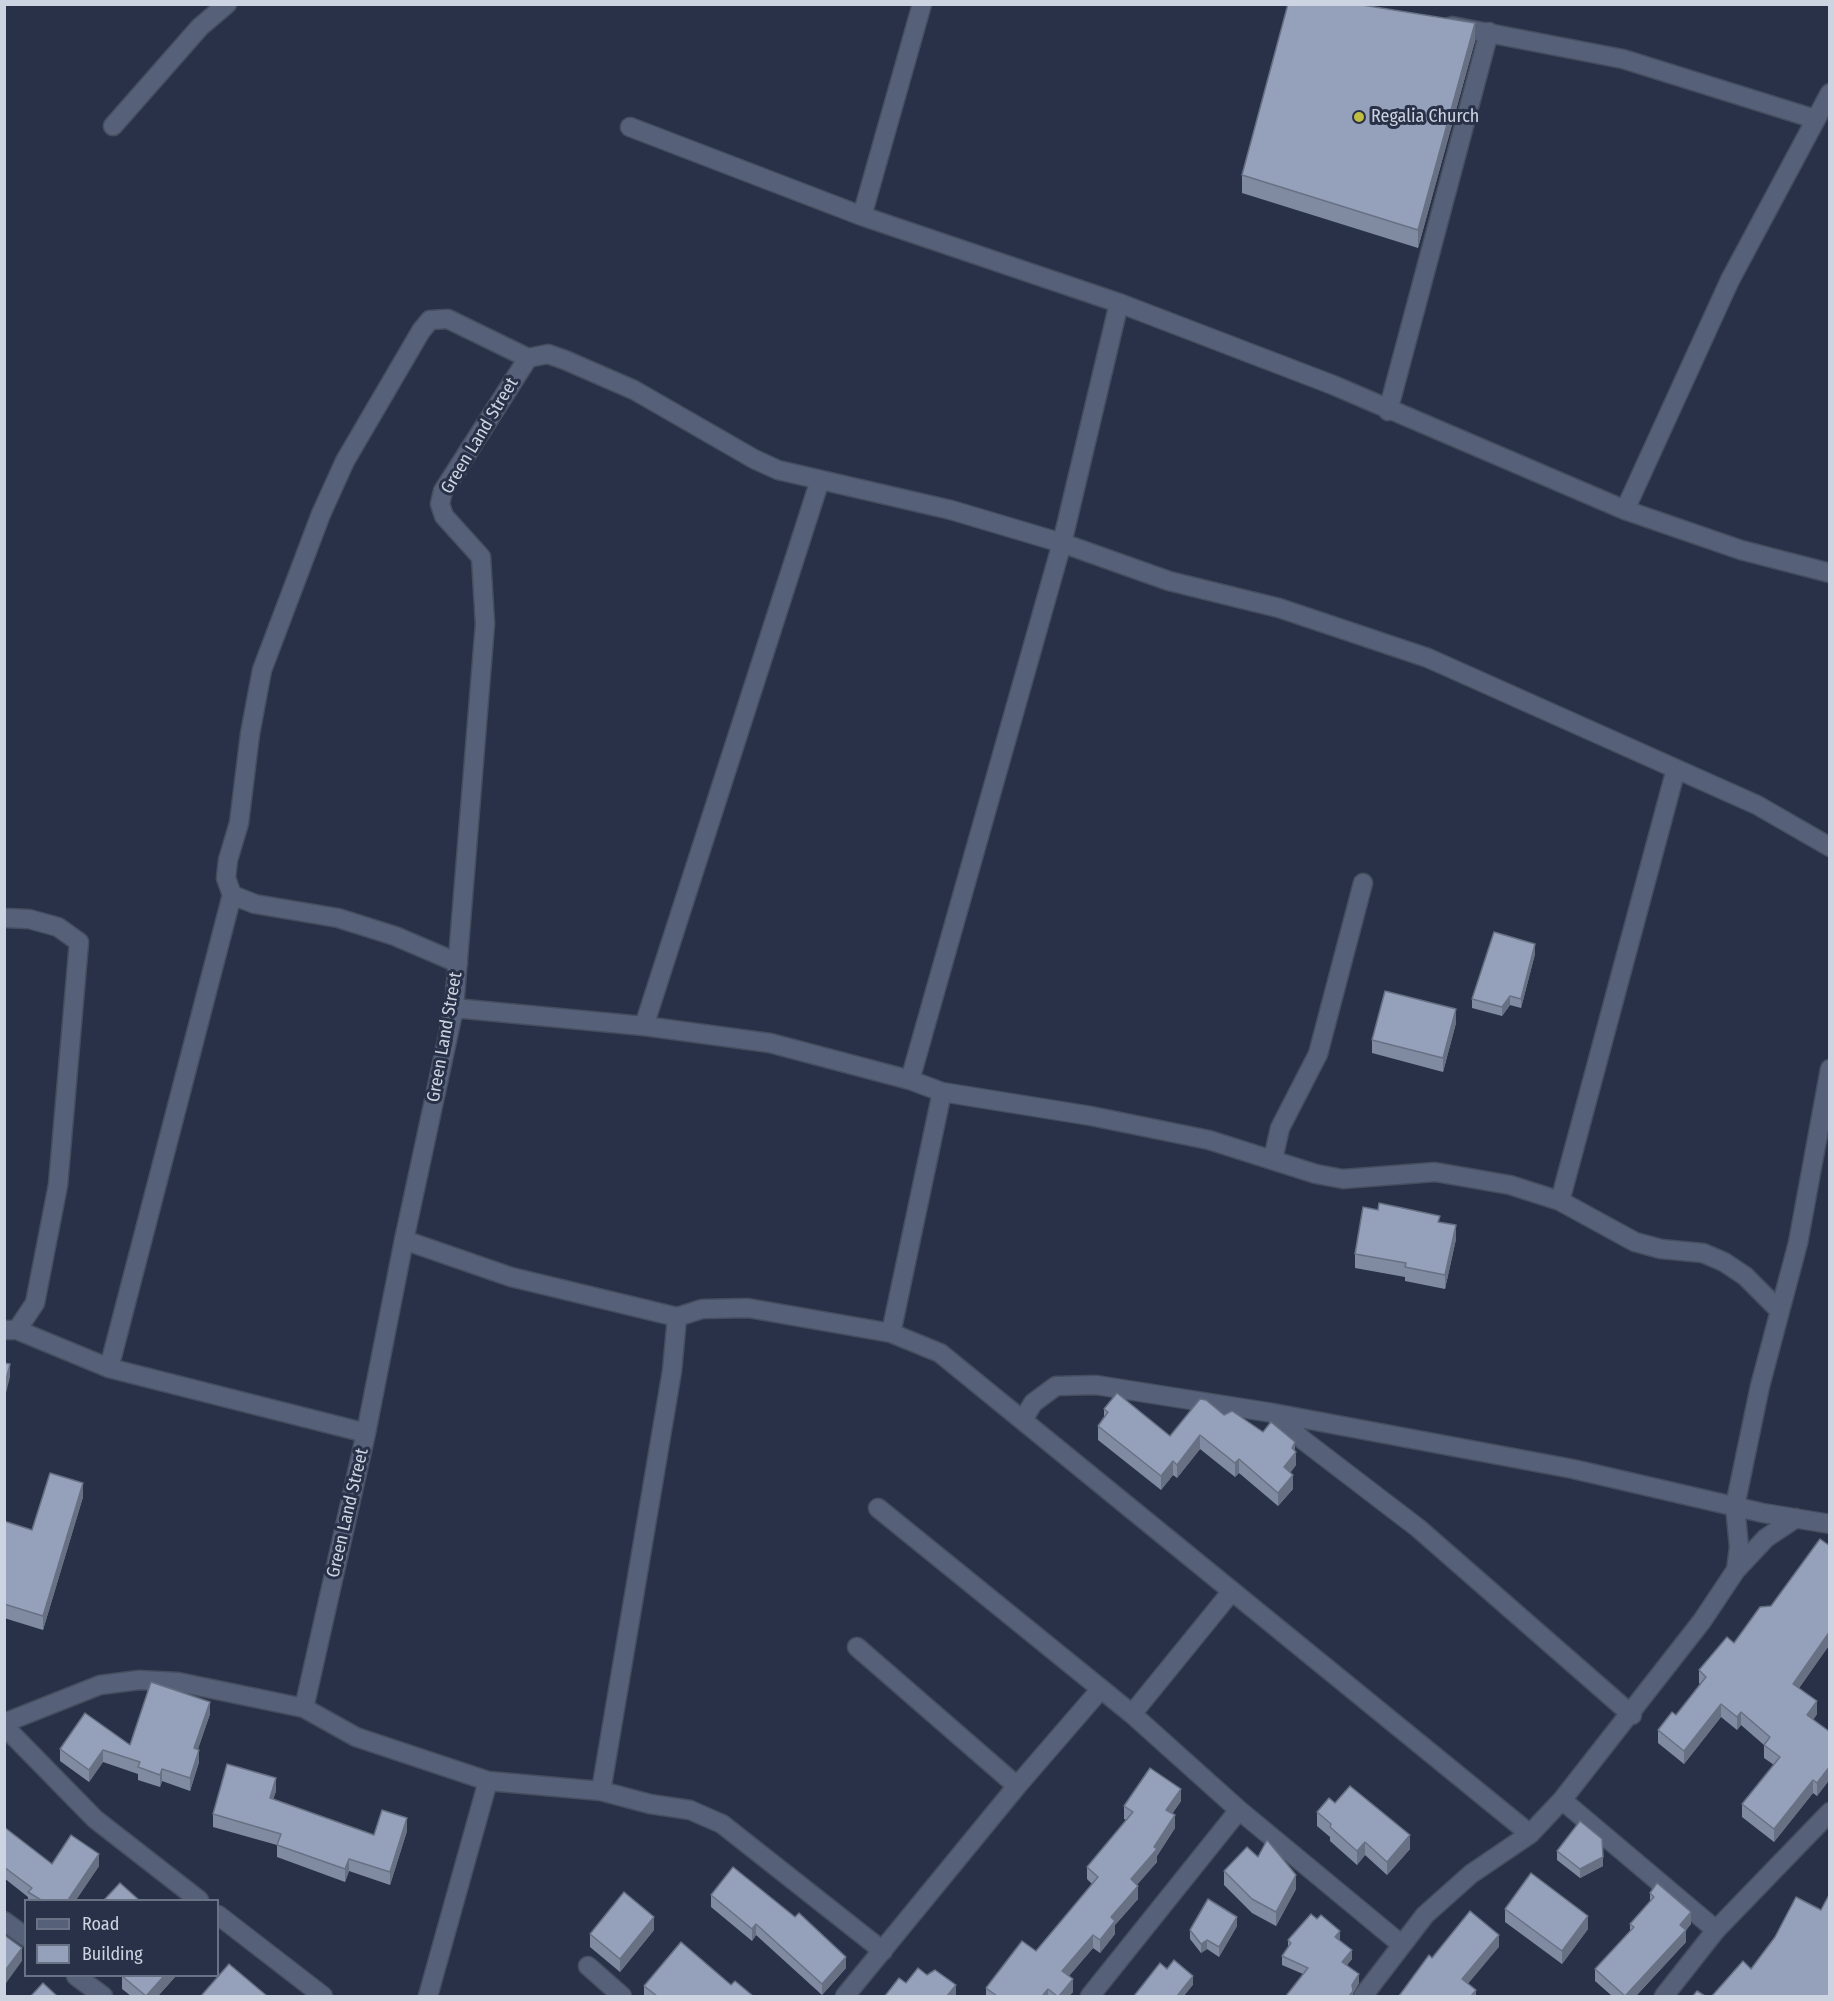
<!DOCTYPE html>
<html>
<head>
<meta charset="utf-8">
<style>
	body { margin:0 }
	#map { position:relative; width:1834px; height:2001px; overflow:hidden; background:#283147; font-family:"Fira Sans Condensed",sans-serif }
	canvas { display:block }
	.frame { position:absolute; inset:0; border:6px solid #ccd3e1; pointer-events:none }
	.legend { position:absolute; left:24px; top:1899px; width:195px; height:78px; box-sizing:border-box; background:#283147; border:2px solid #6a7285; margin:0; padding:8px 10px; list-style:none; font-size:18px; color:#ccd3e1 }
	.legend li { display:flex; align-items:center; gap:12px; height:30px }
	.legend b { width:30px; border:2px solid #6a7285 }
</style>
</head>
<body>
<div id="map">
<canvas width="1834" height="2001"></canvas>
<div class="frame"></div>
<ul class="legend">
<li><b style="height:8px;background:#566179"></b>Road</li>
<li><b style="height:16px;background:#95a1bb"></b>Building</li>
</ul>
</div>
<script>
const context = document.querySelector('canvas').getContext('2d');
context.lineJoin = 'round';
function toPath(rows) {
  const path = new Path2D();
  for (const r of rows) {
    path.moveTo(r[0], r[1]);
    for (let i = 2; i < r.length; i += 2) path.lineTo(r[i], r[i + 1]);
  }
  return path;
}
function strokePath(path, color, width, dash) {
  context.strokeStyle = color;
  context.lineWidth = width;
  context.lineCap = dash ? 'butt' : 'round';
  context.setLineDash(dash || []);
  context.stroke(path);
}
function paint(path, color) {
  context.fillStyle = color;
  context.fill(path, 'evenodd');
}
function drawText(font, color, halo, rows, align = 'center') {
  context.font = font + ' "Fira Sans Condensed",sans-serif';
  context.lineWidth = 6;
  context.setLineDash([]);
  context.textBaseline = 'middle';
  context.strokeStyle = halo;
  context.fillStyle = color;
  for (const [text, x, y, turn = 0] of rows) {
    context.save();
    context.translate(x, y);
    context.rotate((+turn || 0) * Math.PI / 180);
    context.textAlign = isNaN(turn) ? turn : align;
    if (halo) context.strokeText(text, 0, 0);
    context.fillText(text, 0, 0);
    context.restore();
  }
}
const minor = toPath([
	[1452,26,1623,59,1815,119],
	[113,126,200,27,227,4],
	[630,127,862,216,1119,303,1239,349,1333,385,1625,510,1741,550,1830,573],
	[862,216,922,4],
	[1388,411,1489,32],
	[1625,510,1730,280,1830,93],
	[232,895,255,904,338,918,395,936,458,963],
	[4,918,29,919,58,927,79,942,58,1185,35,1303,17,1330],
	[454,1008,644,1026,770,1043,910,1080,942,1092,1091,1116,1209,1140,1316,1174,1343,1179,1435,1172,1510,1185,1560,1201,1635,1242,1661,1249,1703,1253,1724,1262,1745,1276,1779,1310],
	[644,1026,820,480],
	[910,1080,1062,543,1119,303],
	[1273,1159,1280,1128,1318,1054,1363,883],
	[1560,1201,1676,769],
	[404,1240,511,1277,677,1317,702,1309,748,1308,891,1333,940,1353,1530,1834],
	[4,1330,17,1330,109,1368,366,1433],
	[891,1333,942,1092],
	[109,1368,232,895,226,878,228,860,239,823,250,734,262,670,321,514,345,461,421,331,430,320,448,319,528,358,548,354,565,360,634,390,754,459,778,470,951,510,1062,543,1169,581,1279,608,1428,658,1757,805,1830,847],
	[1273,1413,1303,1440,1418,1528,1632,1715],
	[1023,1420,1033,1403,1056,1386,1096,1385,1273,1413,1573,1469,1763,1513,1830,1524],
	[878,1508,1132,1714,1239,1810,1402,1945],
	[1736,1570,1739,1547,1735,1506,1760,1386,1798,1243,1830,1069],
	[857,1647,1017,1786],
	[304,1708,366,1433,404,1240,454,1008,485,624,481,557,444,516,440,504,443,491,528,358],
	[1132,1714,1232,1591],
	[4,1723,100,1685,139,1680,178,1682,304,1708,356,1737,488,1781,601,1791,650,1804,690,1810,722,1824,883,1951],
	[4,1726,95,1819,199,1900],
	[601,1791,672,1371,677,1317],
	[1562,1800,1716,1930],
	[218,1915,323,1996],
	[4,1921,26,1937],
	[588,1966,622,1996],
	[76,1976,103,1996],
	[428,1996,488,1781],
	[845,1996,1017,1786,1100,1690],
	[1090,1996,1239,1810],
	[1363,1996,1425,1915,1471,1874,1530,1834,1562,1800,1702,1621,1736,1570,1766,1538,1796,1518],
	[1664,1996,1716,1930,1830,1812]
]);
strokePath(minor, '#454d5f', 21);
strokePath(minor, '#566179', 18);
paint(toPath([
	[1475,41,1418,248,1242,193,1242,175],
	[1535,954,1521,1008,1510,1005,1502,1016,1472,1008,1472,999],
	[1456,1023,1443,1072,1372,1053,1372,1040],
	[1440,1222,1456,1239,1445,1289,1405,1281,1405,1277,1355,1268,1355,1254],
	[1104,1409,1170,1436,1224,1415,1263,1432,1296,1465,1290,1473,1293,1489,1278,1506,1239,1473,1235,1477,1200,1449,1177,1478,1173,1475,1161,1490,1098,1440,1098,1426,1104,1417],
	[83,1497,43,1630,4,1618,4,1521,32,1530],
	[1830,1546,1830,1644,1799,1688,1817,1714,1813,1720,1830,1732,1830,1779,1817,1796,1813,1793,1774,1842,1742,1817,1742,1804,1774,1765,1764,1758,1764,1745,1741,1725,1737,1730,1721,1717,1684,1764,1658,1743,1658,1730,1676,1715,1700,1684,1699,1683,1699,1670,1734,1643],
	[210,1714,198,1749,199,1762,190,1791,162,1781,160,1787,138,1780,138,1774,103,1762,89,1782,60,1761,60,1749,130,1745],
	[276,1791,273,1799,374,1835,407,1831,390,1885,349,1871,345,1882,277,1857,277,1845,213,1827,213,1814],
	[1181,1801,1172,1814,1175,1828,1157,1856,1157,1862,1137,1884,1138,1899,1115,1925,1115,1934,1100,1953,1093,1948,1069,1976,1073,1992,1069,1996,986,1996,986,1988,1036,1951,1092,1884,1087,1879,1087,1867,1126,1820,1124,1819,1124,1806],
	[1335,1803,1410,1849,1387,1875,1365,1855,1357,1865,1330,1841,1330,1837,1317,1826,1317,1812],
	[4,1827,52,1864,99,1866,76,1900,28,1900,28,1897,4,1878],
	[1557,1851,1603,1866,1580,1878,1557,1860],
	[1258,1857,1296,1889,1276,1926,1252,1913,1224,1885,1224,1871],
	[1650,1893,1691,1924,1686,1930,1686,1942,1636,1996,1612,1996,1595,1981,1595,1969,1630,1931,1630,1924,1650,1902],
	[711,1895,846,1968,822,1995,756,1935,752,1941,711,1907],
	[1505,1909,1588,1929,1562,1964,1505,1922],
	[1237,1926,1219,1957,1207,1949,1201,1953,1190,1939,1190,1930],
	[654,1930,620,1972,590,1947,590,1934],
	[1288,1940,1340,1940,1352,1959,1347,1965,1359,1983,1353,1993,1353,1996,1286,1996,1303,1974,1282,1965,1282,1956,1288,1947],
	[122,1976,176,1976,158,1996,131,1996,122,1989],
	[731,1985,753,1996,644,1996,644,1986]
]), '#808aa1');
paint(toPath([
	[1475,23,1475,41,1418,248,1418,230],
	[1535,944,1535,954,1521,1008,1521,999],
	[1510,996,1510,1005,1502,1016,1502,1007],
	[1456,1009,1456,1023,1443,1072,1443,1058],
	[1456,1225,1456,1239,1445,1289,1445,1275],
	[6,1349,6,1362,4,1369,4,1356],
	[10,1364,10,1377,4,1401,4,1388],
	[1200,1435,1200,1449,1177,1478,1177,1465],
	[1295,1442,1295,1454,1296,1452,1296,1465,1284,1481,1284,1467],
	[1239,1459,1239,1473,1235,1477,1235,1463],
	[1173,1461,1173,1475,1161,1490,1161,1476],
	[1293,1475,1293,1489,1278,1506,1278,1493],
	[83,1483,83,1497,43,1630,43,1616],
	[1830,1631,1830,1644,1793,1697,1793,1684],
	[1817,1701,1817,1714,1807,1728,1807,1715],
	[210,1702,210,1714,194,1760,194,1748],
	[1721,1704,1721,1717,1684,1764,1684,1751],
	[1741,1712,1741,1725,1737,1730,1737,1717],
	[103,1750,103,1762,89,1782,89,1770],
	[199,1750,199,1762,190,1791,190,1778],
	[1830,1766,1830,1779,1817,1796,1817,1783],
	[162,1769,162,1781,160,1787,160,1775],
	[276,1778,276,1791,270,1810,270,1798],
	[1813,1780,1813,1793,1774,1842,1774,1829],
	[1181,1789,1181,1801,1166,1822,1166,1810],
	[1175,1815,1175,1828,1157,1856,1157,1862,1131,1892,1131,1879,1154,1847],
	[407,1818,407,1831,390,1885,390,1872],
	[1410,1835,1410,1849,1387,1875,1387,1862],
	[1365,1842,1365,1855,1357,1865,1357,1851],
	[99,1854,99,1866,76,1900,68,1900],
	[1603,1857,1603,1866,1580,1878,1580,1869],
	[349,1859,349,1871,345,1882,345,1869],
	[1296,1875,1296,1889,1276,1926,1276,1912],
	[1138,1886,1138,1899,1115,1925,1115,1934,1100,1953,1100,1940,1111,1917],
	[1691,1912,1691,1924,1686,1930,1686,1942,1636,1996,1625,1996],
	[1588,1916,1588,1929,1562,1964,1562,1951],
	[654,1917,654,1930,620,1972,620,1959],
	[1237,1917,1237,1926,1219,1957,1219,1947],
	[756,1924,756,1935,752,1941,752,1929],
	[1340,1931,1340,1940,1335,1937],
	[1093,1935,1093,1948,1062,1984,1062,1971],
	[1499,1935,1499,1947,1462,1991,1462,1979],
	[1207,1940,1207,1949,1201,1953,1201,1944],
	[22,1948,22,1961,4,1986,4,1972],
	[1352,1950,1352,1959,1342,1971,1342,1962],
	[846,1957,846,1968,822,1995,822,1984],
	[1359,1974,1359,1983,1353,1993,1353,1996,1349,1996,1352,1985],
	[164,1976,176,1976,158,1996,146,1996],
	[1193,1976,1193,1985,1184,1996,1177,1996],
	[1073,1979,1073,1992,1069,1996,1059,1996],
	[956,1985,956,1996,947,1996],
	[1048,1989,1048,1996,1042,1996],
	[1476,1990,1476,1996,1471,1996]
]), '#687183');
const building = toPath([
	[1288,4,1356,4,1475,23,1418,230,1242,175,1288,4],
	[1494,932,1535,944,1521,999,1510,996,1502,1007,1472,999,1494,932],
	[1385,991,1456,1009,1443,1058,1372,1040,1385,991],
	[1379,1203,1440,1216,1438,1222,1456,1225,1445,1275,1405,1267,1406,1263,1355,1254,1363,1207,1378,1210,1379,1203],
	[4,1363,10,1364,4,1388,4,1363],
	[1117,1393,1170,1436,1200,1399,1206,1400,1224,1415,1232,1411,1263,1432,1271,1422,1295,1442,1292,1448,1296,1452,1284,1467,1293,1475,1278,1493,1239,1459,1235,1463,1200,1435,1177,1465,1173,1461,1161,1476,1098,1426,1108,1412,1104,1409,1117,1393],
	[50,1473,83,1483,43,1616,4,1604,4,1521,32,1530,50,1473],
	[1820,1539,1830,1546,1830,1631,1793,1684,1817,1701,1807,1715,1830,1732,1830,1766,1817,1783,1813,1780,1774,1829,1742,1804,1780,1757,1764,1745,1770,1737,1741,1712,1737,1717,1721,1704,1684,1751,1658,1730,1672,1712,1676,1715,1706,1677,1699,1670,1727,1637,1734,1643,1760,1607,1771,1606,1820,1539],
	[151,1682,210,1702,194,1748,199,1750,190,1778,162,1769,160,1775,138,1767,140,1762,103,1750,89,1770,60,1749,85,1713,130,1745,151,1682],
	[227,1764,276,1778,270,1798,374,1835,382,1810,407,1818,390,1872,349,1859,345,1869,277,1845,281,1834,213,1814,227,1764],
	[1150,1768,1181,1789,1166,1810,1175,1815,1154,1847,1157,1849,1131,1879,1138,1886,1111,1917,1115,1921,1100,1940,1093,1935,1062,1971,1073,1979,1059,1996,1057,1996,1048,1989,1042,1996,997,1996,986,1988,1022,1941,1036,1951,1098,1877,1087,1867,1133,1812,1124,1806,1150,1768],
	[1350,1786,1410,1835,1387,1862,1365,1842,1357,1851,1330,1827,1331,1824,1317,1812,1329,1798,1335,1803,1350,1786],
	[1580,1821,1602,1839,1603,1857,1580,1869,1557,1851,1580,1821],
	[4,1827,52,1864,71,1835,99,1854,68,1900,41,1900,28,1892,32,1888,4,1867,4,1827],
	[1267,1840,1296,1875,1276,1912,1252,1899,1224,1871,1247,1847,1258,1857,1267,1840],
	[733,1867,795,1917,799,1913,846,1957,822,1984,756,1924,752,1929,711,1895,733,1867],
	[1531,1873,1588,1916,1562,1951,1505,1909,1531,1873],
	[120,1883,139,1900,104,1900,120,1883],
	[1657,1883,1691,1912,1680,1925,1686,1930,1625,1996,1595,1969,1634,1927,1630,1924,1654,1897,1650,1893,1657,1883],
	[624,1892,654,1917,620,1959,590,1934,624,1892],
	[1830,1893,1830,1996,1712,1996,1743,1961,1751,1969,1775,1937,1796,1897,1821,1910,1830,1893],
	[1208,1899,1237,1917,1219,1947,1207,1940,1201,1944,1190,1930,1208,1899],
	[1470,1911,1499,1935,1462,1979,1476,1990,1471,1996,1399,1996,1429,1955,1432,1958,1470,1911],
	[1311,1914,1317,1919,1321,1915,1340,1931,1335,1937,1352,1950,1342,1962,1359,1974,1352,1985,1353,1991,1349,1996,1286,1996,1308,1968,1282,1956,1291,1943,1288,1940,1311,1914],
	[4,1935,22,1948,4,1972,4,1935],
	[681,1942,731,1985,735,1981,753,1996,657,1996,644,1986,681,1942],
	[1174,1960,1193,1976,1177,1996,1134,1996,1160,1963,1167,1969,1174,1960],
	[229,1964,267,1996,201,1996,229,1964],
	[918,1968,927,1975,935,1970,956,1985,947,1996,885,1996,899,1978,906,1983,918,1968],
	[122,1976,164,1976,146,1996,122,1976],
	[43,1983,57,1996,31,1996,43,1983],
	[1697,1991,1705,1996,1693,1996,1697,1991]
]);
paint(building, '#95a1bb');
strokePath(building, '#687183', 1.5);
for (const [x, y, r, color] of [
	[1359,117,6,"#bfbe41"]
]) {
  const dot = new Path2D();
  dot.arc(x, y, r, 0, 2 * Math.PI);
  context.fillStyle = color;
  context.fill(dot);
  strokePath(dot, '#283147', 2);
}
drawText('18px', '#ccd3e1', '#283147', [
	["Regalia Church",1371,117]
], 'left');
drawText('18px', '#ccd3e1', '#283147', [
	["Green Land Street",480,436,-59],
	["Green Land Street",445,1037,-80],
	["Green Land Street",348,1513,-77]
]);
</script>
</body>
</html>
